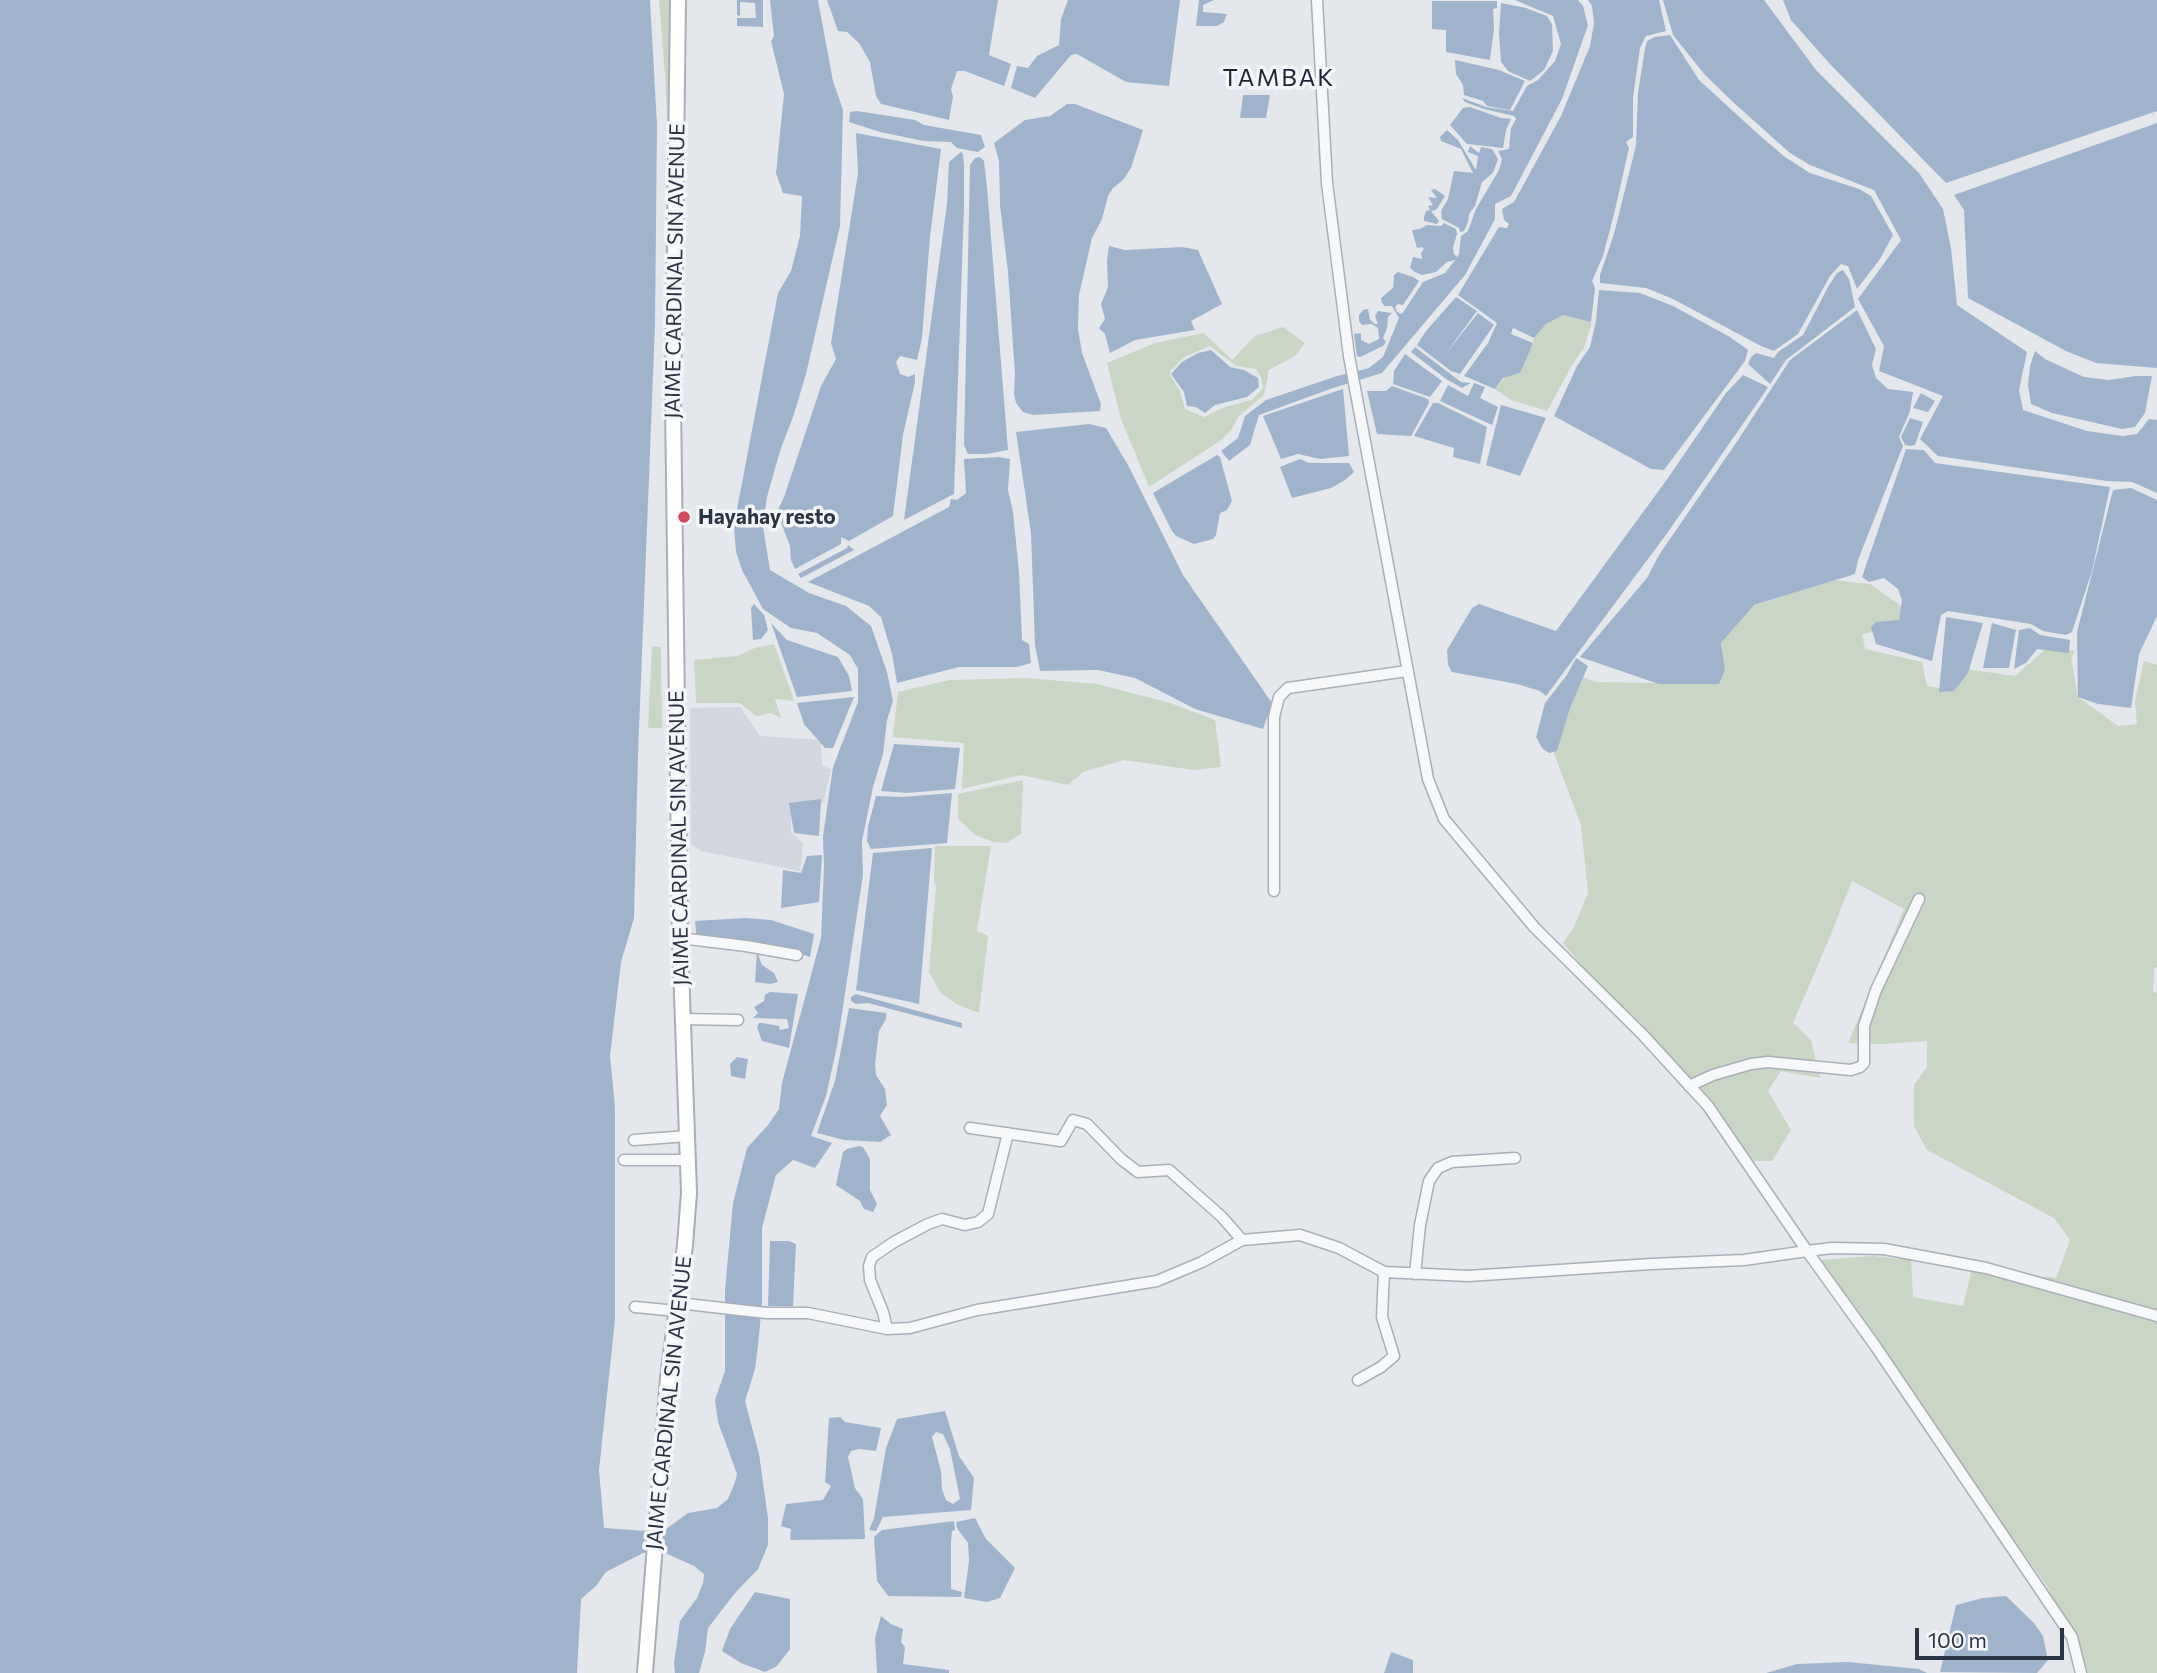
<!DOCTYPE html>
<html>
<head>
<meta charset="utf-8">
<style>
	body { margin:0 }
	#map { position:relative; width:2157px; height:1673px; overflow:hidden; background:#e4e7ec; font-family:Commissioner,sans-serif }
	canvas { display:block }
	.scale { position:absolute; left:1915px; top:1628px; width:149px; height:32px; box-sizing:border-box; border:4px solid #2b3445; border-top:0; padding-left:9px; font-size:21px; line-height:24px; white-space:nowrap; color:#2b3445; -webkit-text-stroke:5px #f4f6f9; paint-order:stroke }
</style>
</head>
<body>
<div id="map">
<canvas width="2157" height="1673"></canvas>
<div class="scale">100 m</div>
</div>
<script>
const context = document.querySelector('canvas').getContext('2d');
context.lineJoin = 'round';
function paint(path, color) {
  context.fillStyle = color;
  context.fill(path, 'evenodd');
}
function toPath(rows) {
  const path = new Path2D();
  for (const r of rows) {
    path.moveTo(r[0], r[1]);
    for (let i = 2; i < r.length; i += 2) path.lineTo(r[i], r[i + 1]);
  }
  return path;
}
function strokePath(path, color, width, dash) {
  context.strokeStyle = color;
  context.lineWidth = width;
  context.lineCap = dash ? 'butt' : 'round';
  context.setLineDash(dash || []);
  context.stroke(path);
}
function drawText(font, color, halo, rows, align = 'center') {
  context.font = font + ' Commissioner,sans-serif';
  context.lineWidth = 7;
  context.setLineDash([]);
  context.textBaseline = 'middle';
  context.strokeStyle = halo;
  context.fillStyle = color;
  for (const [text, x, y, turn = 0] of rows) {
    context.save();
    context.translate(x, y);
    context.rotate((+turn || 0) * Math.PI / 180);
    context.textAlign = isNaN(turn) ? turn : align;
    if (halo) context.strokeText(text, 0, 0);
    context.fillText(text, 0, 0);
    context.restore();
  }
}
paint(toPath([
	[740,707,760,736,821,740,822,765,831,770,823,803,791,807,791,832,803,843,800,871,701,851,691,844,690,708]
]), '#d2d6de');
paint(toPath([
	[659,0,673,0,670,178,665,76],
	[1563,315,1591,322,1591,326,1584,348,1572,365,1547,411,1511,400,1495,389,1533,344,1534,338,1546,324],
	[1283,327,1305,343,1295,356,1269,370,1264,395,1239,416,1231,430,1220,441,1149,487,1121,419,1107,363,1155,343,1204,333,1232,360,1255,336],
	[1210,346,1236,366,1256,369,1261,377,1263,388,1252,400,1225,407,1204,417,1185,409,1180,391,1170,375,1171,370,1184,357],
	[1834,580,1870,584,1925,623,1862,634,1865,649,1922,662,1927,686,1946,689,1966,669,2015,676,2048,647,2075,651,2071,658,2078,697,2118,726,2137,724,2135,701,2144,661,2157,665,2157,967,2154,968,2153,991,2157,993,2157,1673,2087,1673,2087,1668,2047,1586,1903,1383,1821,1260,1872,1256,1911,1260,1913,1297,1963,1306,1971,1272,1998,1272,2056,1278,2070,1240,2054,1218,1927,1150,1914,1126,1914,1085,1927,1067,1927,1041,1884,1044,1848,1043,1904,909,1852,881,1827,944,1793,1023,1811,1040,1820,1078,1781,1071,1768,1091,1791,1130,1772,1161,1747,1161,1563,943,1574,927,1588,893,1581,825,1550,743,1579,676,1596,682,1719,684,1725,670,1721,643,1749,607],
	[774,644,794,701,775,699,781,718,771,713,756,716,740,703,696,703,694,660,737,656,755,648],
	[652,646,661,647,662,728,648,728],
	[1026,678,1097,684,1170,703,1215,720,1221,767,1194,770,1124,760,1083,772,1068,785,1021,775,962,789,964,743,893,737,898,692,950,680],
	[1023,780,1021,834,1006,843,993,842,975,835,958,819,958,794],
	[935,846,991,846,977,931,988,936,979,1013,956,1004,940,992,929,972,936,886,934,880]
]), '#c9d6c5');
paint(toPath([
	[0,0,650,0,657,125,655,325,638,755,634,918,621,962,610,1056,615,1107,615,1320,599,1470,604,1528,662,1532,688,1513,717,1508,728,1499,735,1482,737,1474,718,1422,715,1400,725,1371,725,1290,733,1203,747,1148,768,1125,779,1109,782,1083,821,938,824,867,823,836,833,767,858,702,858,669,850,655,817,633,791,628,763,609,742,570,736,552,734,525,778,293,791,271,800,236,802,196,783,193,776,173,784,94,771,41,774,36,770,0,818,0,833,81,843,110,840,226,806,374,794,414,780,451,767,497,763,527,770,570,809,593,846,606,871,626,887,672,893,701,887,720,883,754,873,787,862,841,863,875,837,1046,826,1096,811,1136,832,1143,815,1168,793,1160,776,1175,762,1228,762,1303,758,1346,755,1369,745,1401,759,1454,768,1518,768,1545,758,1569,735,1593,708,1628,705,1652,699,1673,675,1673,674,1663,680,1621,697,1598,703,1583,704,1574,694,1566,663,1552,643,1553,606,1572,596,1586,581,1599,577,1673,0,1673],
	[737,0,763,0,763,27,737,26,737,18,756,18,755,3,740,2,740,16,737,15],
	[827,0,998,0,989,55,1011,64,1004,86,965,71,957,71,951,89,953,97,949,120,881,104,876,96,870,62,859,43,847,32,838,31],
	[1068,0,1180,0,1169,86,1126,82,1077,54,1071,55,1035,98,1011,88,1017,66,1028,68,1037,56,1059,45,1061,19],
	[1199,0,1214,0,1203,5,1203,12,1227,14,1224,22,1217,26,1196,26],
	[1515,0,1578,0,1583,6,1588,25,1562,99,1511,196,1495,204,1495,219,1465,275,1382,373,1333,388,1259,415,1250,445,1229,461,1221,451,1238,438,1245,416,1266,400,1337,376,1369,368,1383,357,1399,318,1392,306,1385,306,1382,303,1381,298,1393,288,1394,275,1398,272,1413,277,1419,281,1403,305,1398,304,1395,307,1397,312,1402,314,1423,282,1445,273,1455,260,1447,262,1436,272,1422,275,1415,272,1410,268,1413,257,1422,259,1421,253,1424,249,1422,247,1417,248,1412,230,1420,229,1427,225,1441,226,1444,223,1456,229,1457,234,1453,248,1454,254,1457,257,1459,254,1461,236,1468,231,1476,209,1499,170,1502,159,1498,151,1509,149,1511,128,1516,119,1514,116,1484,109,1465,102,1462,98,1486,107,1513,111,1527,86,1538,80,1555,61,1561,44,1553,16],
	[1588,0,1659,0,1666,31,1646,36,1640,48,1633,97,1633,137,1626,142,1629,148,1615,210,1603,256,1592,281,1595,288,1591,322,1563,315,1546,324,1534,338,1513,328,1511,334,1533,343,1520,373,1503,378,1495,389,1464,376,1488,343,1497,323,1458,295,1499,227,1507,228,1509,224,1504,220,1502,209,1514,202,1561,116,1590,46,1594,23,1592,6],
	[1663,0,1764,0,1816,70,1919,173,1943,209,1951,248,1957,305,2027,352,2019,390,2023,410,2087,431,2123,436,2137,434,2149,419,2157,420,2157,493,2132,482,2107,481,1938,456,1920,439,1943,396,1879,371,1884,346,1858,299,1901,240,1874,190,1810,165,1790,153,1734,103,1705,75,1673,35],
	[1783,0,2157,0,2157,111,1946,183,1829,63,1791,20],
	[1432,1,1497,1,1497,8,1493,9,1494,28,1490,60,1446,52,1446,30,1432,29],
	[1501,3,1526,8,1547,16,1552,24,1553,51,1544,70,1530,81,1508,71,1501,62,1499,33],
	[1670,35,1699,80,1758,134,1785,157,1810,173,1859,189,1871,196,1893,235,1880,259,1857,289,1848,266,1841,264,1830,276,1798,334,1774,351,1761,346,1673,299,1646,288,1600,283,1600,275,1614,234,1636,145,1638,93,1645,49,1647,41,1655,37],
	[1455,60,1499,70,1525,81,1510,110,1487,106,1483,101,1464,95,1463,85,1456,74],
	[1243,95,1270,95,1266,118,1240,118],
	[1067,104,1075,104,1143,130,1131,168,1123,180,1113,188,1108,196,1102,219,1092,238,1079,295,1078,329,1082,353,1101,404,1100,411,1033,415,1023,412,1016,403,1014,394,1015,374,1008,272,1000,205,999,161,994,143,1025,120,1050,116],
	[1470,107,1501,118,1511,119,1506,130,1503,148,1467,144,1450,125,1463,108],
	[857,111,915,120,924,125,981,135,985,147,978,152,957,148,951,142,924,141,880,132,849,122,850,112],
	[2157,123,2157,368,2096,363,2066,351,1968,298,1964,210,1954,195],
	[1447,130,1458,140,1476,170,1478,156,1468,152,1470,146,1479,153,1481,147,1492,149,1498,159,1493,173,1482,182,1475,206,1469,214,1468,222,1464,231,1460,232,1459,228,1442,219,1441,211,1448,199,1454,171,1473,173,1461,149,1441,141,1440,137],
	[856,133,941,149,930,237,922,338,917,360,900,356,896,362,900,374,908,377,915,374,915,382,903,435,893,516,849,541,841,537,841,544,795,569,791,560,790,546,777,512,784,497,821,386,836,359,831,343,858,173],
	[961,152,963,154,964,166,964,208,954,494,904,520,947,204,949,162],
	[980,157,984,161,987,187,1008,450,987,454,968,454,964,445,970,165,975,158],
	[1435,189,1445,196,1436,210,1431,211,1439,221,1437,224,1424,221,1424,217,1426,211,1430,210,1428,206,1433,205,1428,197,1437,198,1431,190],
	[1109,246,1125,250,1182,247,1198,250,1222,304,1191,321,1195,330,1135,340,1110,353,1105,334,1099,328,1105,319,1101,304,1108,287,1107,261],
	[1843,270,1849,279,1855,307,1786,360,1770,384,1748,364,1751,357,1756,353,1774,358,1778,352,1803,335,1828,287,1837,273],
	[1599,290,1640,293,1673,306,1730,337,1748,350,1745,361,1664,470,1651,469,1554,416,1577,366,1590,347,1596,321],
	[1456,297,1477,311,1444,356,1478,313,1494,325,1460,374,1451,371,1417,345,1426,331],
	[1368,309,1370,320,1375,324,1378,324,1375,316,1378,311,1392,313,1388,317,1387,328,1383,338,1386,342,1383,346,1360,357,1357,356,1354,334,1361,333,1361,340,1369,344,1379,339,1378,328,1372,324,1362,325,1359,321,1359,315,1363,310],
	[1857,310,1876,349,1872,365,1876,378,1888,389,1913,392,1910,411,1899,437,1903,446,1858,560,1855,574,1754,605,1721,643,1725,670,1719,684,1659,684,1580,657,1647,578,1659,555,1738,440,1790,360],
	[1415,347,1461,382,1471,383,1462,388,1446,379,1411,352],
	[1211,350,1230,367,1244,370,1258,378,1259,387,1247,397,1215,405,1205,413,1196,407,1187,406,1184,392,1171,374,1182,362,1198,353],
	[2035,351,2045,359,2084,377,2109,380,2136,376,2152,376,2145,413,2135,427,2122,429,2052,413,2031,404,2028,385,2030,366],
	[1405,354,1442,381,1430,397,1393,384,1394,371],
	[1743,375,1768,387,1765,392,1668,532,1546,696,1540,691,1517,684,1452,672,1448,665,1447,650,1472,608,1479,604,1556,631,1668,478,1726,393],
	[1474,383,1485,387,1480,398,1498,407,1492,425,1440,401,1448,385,1468,396],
	[1392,386,1428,399,1429,403,1411,436,1377,434,1367,391,1386,391],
	[1343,389,1349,456,1320,459,1298,454,1281,459,1263,416],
	[1921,393,1935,401,1928,412,1913,408],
	[1433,403,1438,403,1487,427,1480,464,1453,457,1454,448,1414,436],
	[1501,405,1546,418,1520,476,1486,465],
	[1910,418,1923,422,1915,445,1910,446,1905,445,1901,437],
	[1089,424,1106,428,1128,465,1183,575,1272,703,1263,729,1195,709,1135,678,1098,670,1040,671,1035,645,1031,533,1016,432],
	[1906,449,1924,450,1935,463,2110,487,2092,571,2072,632,2066,635,2043,631,2031,624,1948,611,1941,615,1932,661,1876,644,1871,627,1876,622,1899,620,1902,600,1898,589,1884,578,1869,582,1862,577],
	[1217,455,1220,457,1232,501,1227,510,1220,513,1216,535,1213,539,1194,544,1176,536,1172,531,1153,493],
	[999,457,1010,459,1008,490,1013,512,1019,572,1022,640,1029,644,1031,663,1017,667,959,667,897,683,892,654,881,617,869,606,808,582,949,507,951,499,957,500,966,493,964,459],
	[1300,459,1309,463,1349,463,1354,472,1345,480,1331,488,1292,498,1280,467],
	[2131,488,2157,500,2157,616,2139,654,2131,708,2098,704,2078,697,2077,632,2113,490],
	[848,545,854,550,801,578,798,574,847,548],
	[754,604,764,615,768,630,761,639,753,640,751,608],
	[1946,617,1983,623,1968,673,1954,691,1939,692],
	[771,623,787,640,838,657,849,676,852,691,797,697],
	[1992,623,2016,630,2009,668,1983,668],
	[2030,628,2040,635,2070,640,2069,653,2037,649,2026,663,2014,669,2019,630],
	[1576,658,1588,666,1570,708,1557,751,1549,753,1543,749,1536,737,1545,703,1567,675],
	[854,697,833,748,825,748,804,724,797,703],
	[894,744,960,748,955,789,907,793,881,791],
	[952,793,947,843,871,849,867,841,868,827,876,796,902,797],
	[821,799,819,836,794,833,789,803],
	[932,848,919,1004,856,990,873,853],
	[822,855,819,902,781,908,783,870,801,873,807,856],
	[745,918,771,920,814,934,810,957,785,948,753,941,697,941,695,921],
	[757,952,762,965,774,973,778,982,770,984,755,982],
	[770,992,798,994,789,1048,762,1041,757,1027,759,1023,762,1023,779,1026,780,1030,789,1028,787,1019,753,1018,758,1013,754,1007,764,1001,765,995],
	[856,994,962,1023,962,1028,868,1003,856,1004,851,1001,851,997],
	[849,1008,886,1013,886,1019,879,1031,875,1064,876,1075,885,1089,887,1105,880,1116,891,1135,880,1142,844,1140,817,1133,835,1081],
	[737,1057,748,1059,745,1079,731,1076,730,1064],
	[859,1146,863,1147,870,1159,870,1190,877,1204,873,1212,864,1209,860,1201,836,1185,843,1152,847,1149],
	[770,1241,789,1241,796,1244,793,1306,768,1306],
	[945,1411,959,1456,974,1478,971,1510,883,1517,876,1531,869,1530,874,1518,886,1448,897,1419],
	[936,1432,943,1434,950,1449,960,1499,953,1504,946,1500,942,1489,941,1471,932,1437],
	[840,1417,845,1422,881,1428,876,1451,859,1449,851,1451,848,1457,855,1488,863,1499,865,1539,790,1540,791,1529,781,1526,786,1504,823,1500,831,1486,825,1482,829,1418],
	[975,1518,986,1539,1015,1568,1000,1598,987,1602,964,1598,969,1561,968,1543,957,1528,956,1522],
	[954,1521,955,1530,952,1531,951,1541,951,1589,962,1592,961,1597,888,1596,877,1581,874,1537,882,1530],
	[755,1592,790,1599,790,1649,777,1666,765,1672,741,1663,722,1651,730,1629],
	[2006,1596,2034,1623,2043,1636,2048,1660,2037,1673,1940,1672,1956,1605,1983,1598],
	[881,1616,891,1624,903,1629,901,1642,905,1647,903,1664,949,1670,949,1673,877,1673,875,1638],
	[1391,1652,1413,1660,1413,1673,1384,1673],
	[1848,1662,1919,1669,1927,1673,1766,1673,1797,1664]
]), '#9fb4cc');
const minor = toPath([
	[1317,0,1327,183,1349,356,1428,779,1444,819,1535,928,1643,1035,1708,1106,1807,1251,1832,1248,1884,1249,1986,1268,2157,1316],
	[1274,891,1274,717,1279,697,1288,688,1407,671],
	[680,938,746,946,797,955],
	[682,1019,738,1020],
	[1689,1086,1713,1075,1751,1064,1768,1062,1851,1070,1860,1067,1864,1063,1864,1026,1876,990,1919,899],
	[970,1128,1061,1141,1073,1120,1087,1124,1121,1159,1138,1172,1169,1170,1222,1217,1242,1240],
	[634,1140,688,1136],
	[624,1160,689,1160],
	[1415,1274,1420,1225,1429,1181,1438,1168,1452,1162,1515,1158],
	[678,1303,766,1313,808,1313,887,1329,910,1328,977,1310,1157,1281,1202,1262,1242,1240,1300,1235,1339,1248,1384,1272,1468,1276,1651,1264,1744,1260,1807,1251,1876,1347,2072,1637,2081,1673],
	[635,1307,677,1311],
	[887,1329,883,1312,870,1280,869,1266,872,1257,894,1242,928,1224,942,1219,965,1225,978,1222,988,1214,1008,1133],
	[1358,1380,1381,1367,1394,1356,1382,1317,1384,1272]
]);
const secondary = toPath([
	[645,1673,668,1378,685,1245,689,1193,680,938,673,402,678,0]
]);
strokePath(minor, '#a9aeb7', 13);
strokePath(secondary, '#a9aeb7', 18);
strokePath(minor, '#f7f8fa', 10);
strokePath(secondary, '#fff', 14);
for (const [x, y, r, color] of [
	[684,517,7,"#d1495b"]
]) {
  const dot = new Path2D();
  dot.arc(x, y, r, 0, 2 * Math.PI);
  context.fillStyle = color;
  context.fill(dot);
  strokePath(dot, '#f4f6f9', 2.5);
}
drawText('21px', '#2b3445', '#f4f6f9', [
	["JAIME CARDINAL SIN AVENUE",675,271,-89],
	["JAIME CARDINAL SIN AVENUE",679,838,-91],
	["JAIME CARDINAL SIN AVENUE",669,1403,-84]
]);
drawText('bold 21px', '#2b3445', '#f4f6f9', [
	["Hayahay resto",698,517]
], 'left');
context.letterSpacing = '2px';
drawText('24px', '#1d2536', '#f4f6f9', [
	["TAMBAK",1279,78]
]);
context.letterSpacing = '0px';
</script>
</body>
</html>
